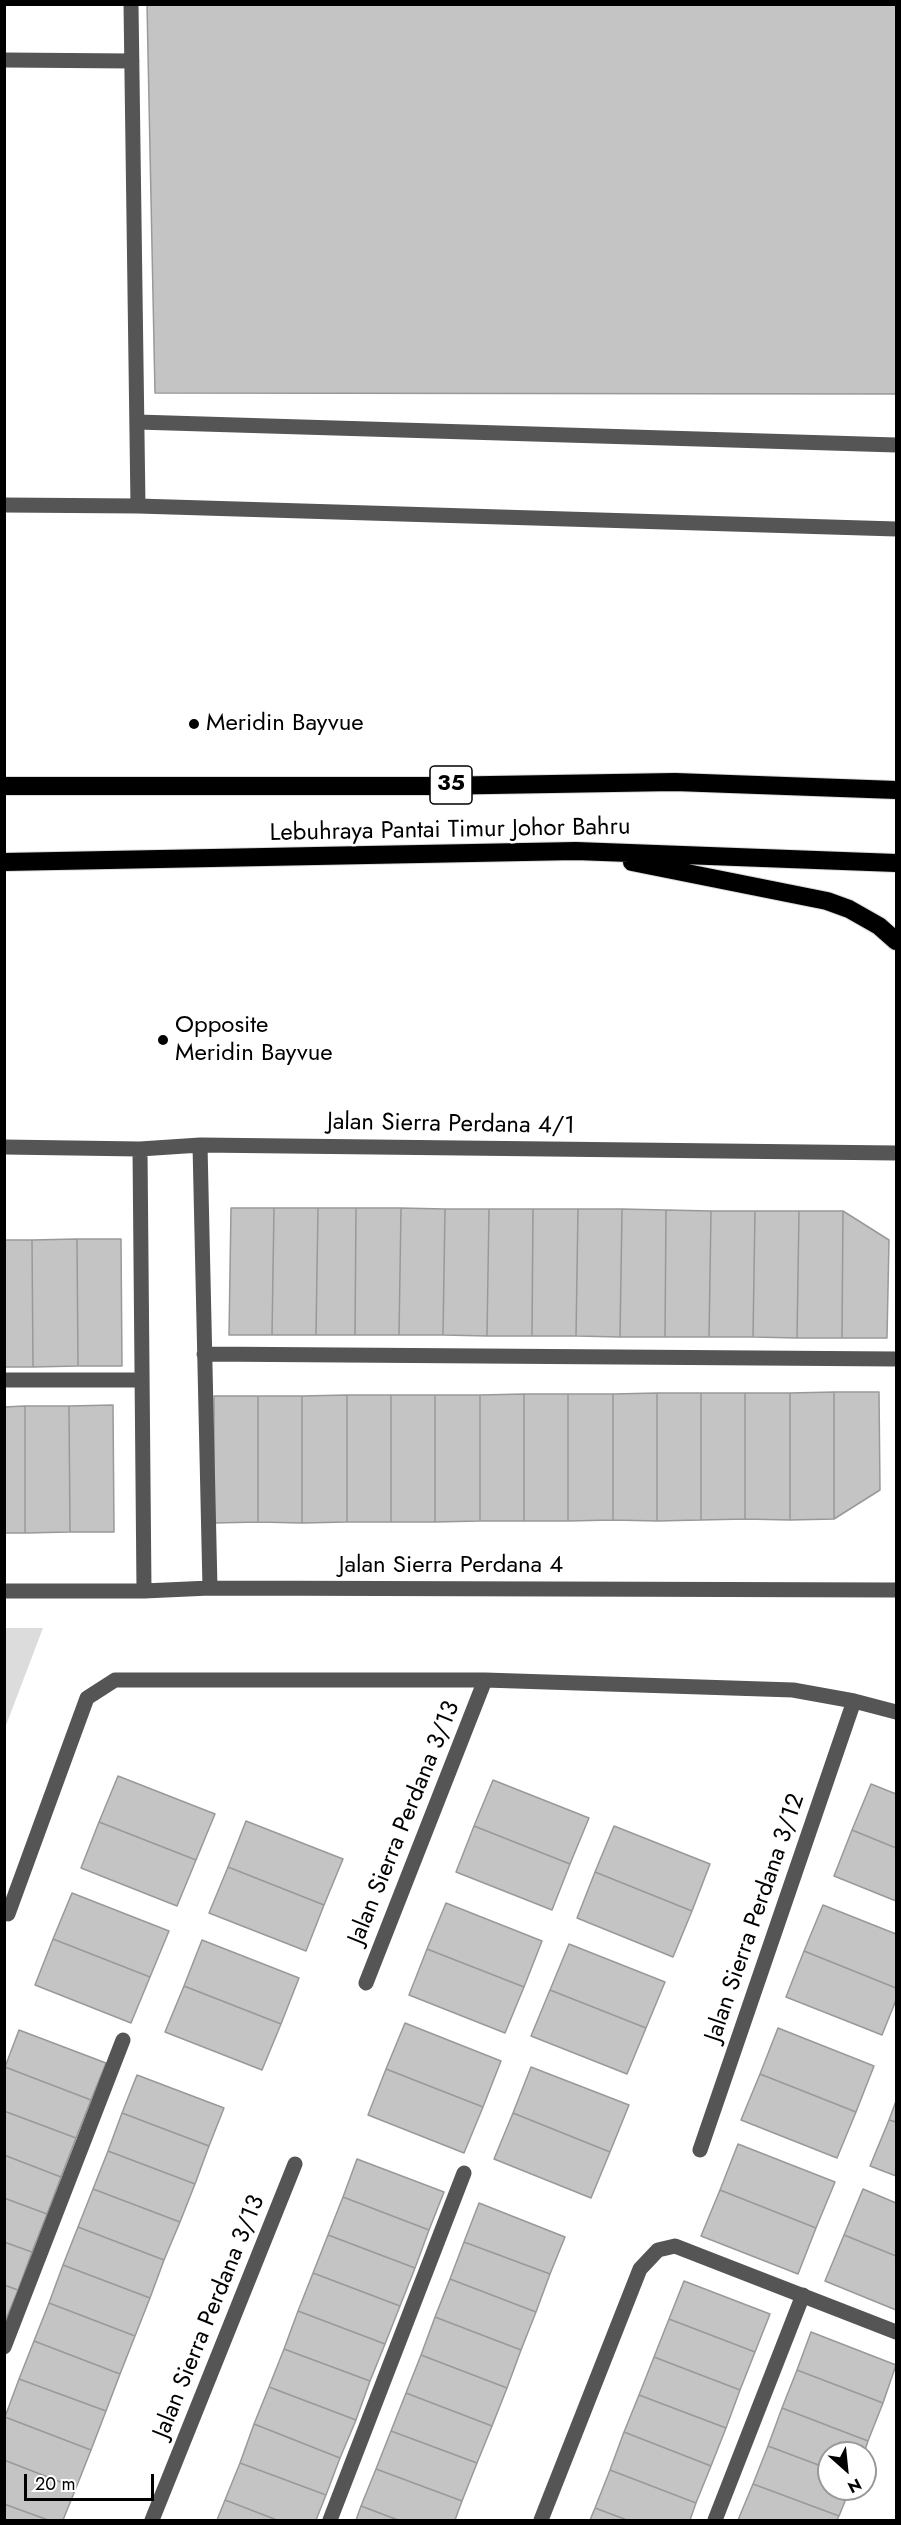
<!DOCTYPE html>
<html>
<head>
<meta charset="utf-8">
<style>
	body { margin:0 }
	#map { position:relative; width:901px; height:2525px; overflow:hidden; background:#fff; font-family:Jost,sans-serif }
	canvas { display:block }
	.frame { position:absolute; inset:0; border:6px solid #000; pointer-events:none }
	.north { position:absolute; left:817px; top:2441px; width:60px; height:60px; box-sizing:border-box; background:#fff; border:2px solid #999; border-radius:50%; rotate:153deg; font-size:16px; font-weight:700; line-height:24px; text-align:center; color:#000 }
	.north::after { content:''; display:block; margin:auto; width:21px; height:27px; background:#000; clip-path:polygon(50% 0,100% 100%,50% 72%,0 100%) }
	.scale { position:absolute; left:24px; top:2474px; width:130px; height:27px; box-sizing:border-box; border:3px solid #000; border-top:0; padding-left:8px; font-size:18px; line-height:21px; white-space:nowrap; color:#000; -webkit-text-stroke:4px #fff; paint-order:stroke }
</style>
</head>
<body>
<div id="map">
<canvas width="901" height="2525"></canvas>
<div class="frame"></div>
<div class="north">N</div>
<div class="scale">20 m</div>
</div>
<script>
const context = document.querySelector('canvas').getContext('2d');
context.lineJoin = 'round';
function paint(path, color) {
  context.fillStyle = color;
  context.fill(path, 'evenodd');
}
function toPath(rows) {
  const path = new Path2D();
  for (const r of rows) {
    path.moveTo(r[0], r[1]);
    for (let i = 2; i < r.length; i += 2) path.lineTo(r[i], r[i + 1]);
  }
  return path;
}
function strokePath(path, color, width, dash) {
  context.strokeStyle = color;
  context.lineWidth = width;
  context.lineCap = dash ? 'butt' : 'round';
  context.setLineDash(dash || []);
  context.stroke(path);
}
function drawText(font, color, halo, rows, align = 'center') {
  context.font = font + ' Jost,sans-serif';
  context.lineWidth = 5;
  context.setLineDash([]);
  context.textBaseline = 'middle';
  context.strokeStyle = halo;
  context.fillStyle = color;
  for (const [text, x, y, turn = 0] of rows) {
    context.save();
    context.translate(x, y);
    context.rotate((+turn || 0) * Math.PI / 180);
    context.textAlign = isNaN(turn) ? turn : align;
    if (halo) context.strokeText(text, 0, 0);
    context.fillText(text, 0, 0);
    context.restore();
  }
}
paint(toPath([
	[5,1628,43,1628,5,1728,4,1628]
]), '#dcdcdc');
const building = toPath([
	[147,4,896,4,896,394,155,393,147,4],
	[231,1208,274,1208,272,1335,229,1335,231,1208],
	[274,1208,318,1208,316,1335,272,1335,274,1208],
	[318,1208,356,1208,355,1335,316,1335,318,1208],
	[356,1208,401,1208,399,1335,355,1335,356,1208],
	[401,1208,445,1209,443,1335,399,1335,401,1208],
	[445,1209,489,1209,487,1336,443,1335,445,1209],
	[489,1209,533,1209,532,1336,487,1336,489,1209],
	[533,1209,578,1209,576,1336,532,1336,533,1209],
	[578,1209,622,1209,620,1337,576,1336,578,1209],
	[622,1209,666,1210,665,1337,620,1337,622,1209],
	[666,1210,711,1211,709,1337,665,1337,666,1210],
	[711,1211,755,1211,753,1337,709,1337,711,1211],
	[755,1211,799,1211,797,1338,753,1337,755,1211],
	[799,1211,843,1211,842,1338,797,1338,799,1211],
	[843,1211,889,1240,887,1338,842,1338,843,1211],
	[77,1239,78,1366,33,1367,32,1240,77,1239],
	[77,1239,121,1239,122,1366,78,1366,77,1239],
	[4,1240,32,1240,33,1367,4,1367,4,1240],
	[834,1392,834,1519,790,1520,790,1393,834,1392],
	[834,1392,879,1392,880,1490,834,1519,834,1392],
	[657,1393,701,1393,701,1520,657,1521,657,1393],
	[657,1393,657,1521,613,1520,613,1394,657,1393],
	[701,1393,745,1393,745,1519,701,1520,701,1393],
	[745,1393,790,1393,790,1520,745,1519,745,1393],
	[524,1394,568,1394,568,1521,524,1521,524,1394],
	[524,1394,524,1521,480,1521,480,1395,524,1394],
	[568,1394,613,1394,613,1520,568,1521,568,1394],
	[347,1395,391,1395,391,1522,347,1522,347,1395],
	[347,1395,347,1522,302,1523,302,1396,347,1395],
	[391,1395,435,1395,435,1522,391,1522,391,1395],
	[435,1395,480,1395,480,1521,435,1522,435,1395],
	[214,1396,258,1396,258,1522,214,1523,214,1396],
	[258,1396,302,1396,302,1523,258,1522,258,1396],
	[113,1405,114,1532,70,1532,69,1406,113,1405],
	[25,1406,25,1533,4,1533,4,1407,25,1406],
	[25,1406,69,1406,70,1532,25,1533,25,1406],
	[118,1776,215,1814,196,1860,99,1822,118,1776],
	[493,1780,589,1818,570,1864,474,1826,493,1780],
	[871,1784,896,1794,896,1848,852,1830,871,1784],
	[246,1821,343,1859,324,1905,228,1867,246,1821],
	[99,1822,196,1860,177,1906,81,1868,99,1822],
	[474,1826,570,1864,552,1910,456,1872,474,1826],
	[614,1826,710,1864,692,1911,595,1872,614,1826],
	[852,1830,896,1848,896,1901,834,1876,852,1830],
	[228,1867,324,1905,306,1951,209,1913,228,1867],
	[595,1872,692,1911,673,1957,577,1918,595,1872],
	[72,1893,169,1931,150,1977,53,1939,72,1893],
	[446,1903,542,1941,524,1987,427,1949,446,1903],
	[823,1905,896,1934,896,1988,804,1951,823,1905],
	[53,1939,150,1977,131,2023,35,1985,53,1939],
	[202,1940,299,1978,281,2024,184,1986,202,1940],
	[569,1944,665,1982,646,2028,550,1990,569,1944],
	[427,1949,524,1987,505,2033,409,1995,427,1949],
	[804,1951,896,1988,896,2000,882,2035,786,1997,804,1951],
	[184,1986,281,2024,262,2070,165,2032,184,1986],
	[550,1990,646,2028,627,2074,531,2036,550,1990],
	[405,2023,501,2061,483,2107,386,2069,405,2023],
	[778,2028,874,2066,856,2112,760,2074,778,2028],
	[19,2030,106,2063,91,2100,5,2067,19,2030],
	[5,2067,91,2100,76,2138,4,2111,5,2067],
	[531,2067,629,2105,610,2152,513,2113,531,2067],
	[386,2069,483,2107,464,2153,368,2115,386,2069],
	[760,2074,856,2112,837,2158,741,2120,760,2074],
	[137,2075,224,2108,209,2146,122,2113,137,2075],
	[896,2101,896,2122,889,2120,896,2101],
	[4,2111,76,2138,61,2177,4,2155,4,2111],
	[122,2113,209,2146,195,2184,108,2151,122,2113],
	[513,2113,610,2152,591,2198,494,2159,513,2113],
	[889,2120,896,2122,896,2176,870,2166,889,2120],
	[738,2144,835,2182,816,2228,720,2190,738,2144],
	[108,2151,195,2184,180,2222,93,2189,108,2151],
	[4,2155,61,2177,47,2214,4,2198,4,2155],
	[357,2159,444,2192,429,2230,343,2197,357,2159],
	[93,2189,180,2222,164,2260,78,2227,93,2189],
	[863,2189,896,2203,896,2256,844,2235,863,2189],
	[720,2190,816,2228,798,2274,701,2236,720,2190],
	[343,2197,429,2230,415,2268,328,2235,343,2197],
	[4,2198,47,2214,32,2252,4,2242,4,2198],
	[479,2203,565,2237,550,2274,464,2242,479,2203],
	[78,2227,164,2260,150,2298,63,2265,78,2227],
	[328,2235,415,2268,400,2306,313,2273,328,2235],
	[844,2235,896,2256,896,2310,825,2281,844,2235],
	[4,2242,32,2252,18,2290,4,2285,4,2242],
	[464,2242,550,2274,536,2312,450,2279,464,2242],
	[63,2265,150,2298,135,2336,49,2303,63,2265],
	[313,2273,400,2306,385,2344,298,2311,313,2273],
	[450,2279,536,2312,521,2350,435,2317,450,2279],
	[684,2281,770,2314,755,2352,669,2319,684,2281],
	[4,2285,18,2290,4,2324,4,2285],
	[49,2303,135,2336,120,2374,34,2341,49,2303],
	[298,2311,385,2344,370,2381,284,2349,298,2311],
	[435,2317,521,2350,507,2388,421,2355,435,2317],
	[669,2319,755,2352,740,2390,654,2357,669,2319],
	[811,2332,896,2365,883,2403,797,2370,811,2332],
	[34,2341,120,2374,106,2411,19,2379,34,2341],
	[284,2349,370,2381,356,2420,269,2387,284,2349],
	[421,2355,507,2388,492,2426,406,2393,421,2355],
	[654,2357,740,2390,726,2428,639,2395,654,2357],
	[797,2370,883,2403,868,2441,782,2408,797,2370],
	[19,2379,106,2411,91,2450,5,2417,19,2379],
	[269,2387,356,2420,340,2458,254,2424,269,2387],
	[406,2393,492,2426,477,2463,391,2431,406,2393],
	[639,2395,726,2428,711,2466,624,2432,639,2395],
	[782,2408,868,2441,864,2453,829,2453,829,2469,768,2446,782,2408],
	[5,2417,91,2450,76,2488,4,2460,5,2417],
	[254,2424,340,2458,326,2495,240,2463,254,2424],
	[391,2431,477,2463,462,2501,376,2469,391,2431],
	[624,2432,711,2466,696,2503,610,2470,624,2432],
	[768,2446,829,2469,829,2489,850,2489,839,2516,753,2484,768,2446],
	[4,2460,76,2488,63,2520,48,2520,4,2504,4,2460],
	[240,2463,326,2495,316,2520,277,2520,225,2500,240,2463],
	[376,2469,462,2501,455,2520,398,2520,361,2506,376,2469],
	[610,2470,696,2503,690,2520,627,2520,595,2508,610,2470],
	[753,2484,839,2516,837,2520,738,2520,753,2484],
	[225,2500,277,2520,217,2520,225,2500],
	[4,2504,48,2520,4,2520,4,2504],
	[361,2506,398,2520,356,2520,361,2506],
	[595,2508,627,2520,590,2520,595,2508]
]);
paint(building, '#c4c4c4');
strokePath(building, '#999', 1.5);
const highway = toPath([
	[4,786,429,786,675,782,896,790],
	[4,862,576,851,896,863],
	[632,862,827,901,849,909,879,926,896,941]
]);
strokePath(highway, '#dbdbdb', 20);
strokePath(toPath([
	[131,4,138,506],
	[4,60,132,61],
	[137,422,896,445],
	[4,505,138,506,896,529],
	[200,1145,210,1588],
	[4,1147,140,1149,200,1145,896,1153],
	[140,1149,144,1591],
	[204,1354,896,1359],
	[4,1380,142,1380],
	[4,1591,144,1591,210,1588,896,1590],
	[8,1914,87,1698,115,1680,485,1680,793,1690,854,1701,896,1712],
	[366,1983,485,1680],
	[700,2150,854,1701],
	[4,2347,123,2040],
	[152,2520,295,2164],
	[330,2520,464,2173],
	[541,2520,640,2269,658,2250,675,2246,896,2332],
	[715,2520,803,2295]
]), '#555', 15);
strokePath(highway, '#000', 18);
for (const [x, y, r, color] of [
	[194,724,6,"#000"],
	[163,1040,6,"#000"]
]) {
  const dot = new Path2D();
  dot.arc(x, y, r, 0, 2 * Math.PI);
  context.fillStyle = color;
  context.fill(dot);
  strokePath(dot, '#fff', 2);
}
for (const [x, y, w] of [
	[451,785,42]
]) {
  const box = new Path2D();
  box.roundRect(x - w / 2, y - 19, w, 38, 4.5);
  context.fillStyle = '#fff';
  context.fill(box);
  strokePath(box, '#000', 1.5);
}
drawText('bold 22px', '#000', null, [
	["35",451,785]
]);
drawText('24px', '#000', '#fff', [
	["Meridin Bayvue",206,724],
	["Opposite",175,1026],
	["Meridin Bayvue",175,1054]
], 'left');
drawText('24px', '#000', '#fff', [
	["Lebuhraya Pantai Timur Johor Bahru",450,831,-1],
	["Jalan Sierra Perdana 4/1",451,1125,1],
	["Jalan Sierra Perdana 4",451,1566],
	["Jalan Sierra Perdana 3/13",405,1823,-68],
	["Jalan Sierra Perdana 3/12",756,1918,-71],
	["Jalan Sierra Perdana 3/13",210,2317,-68]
]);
</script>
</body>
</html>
